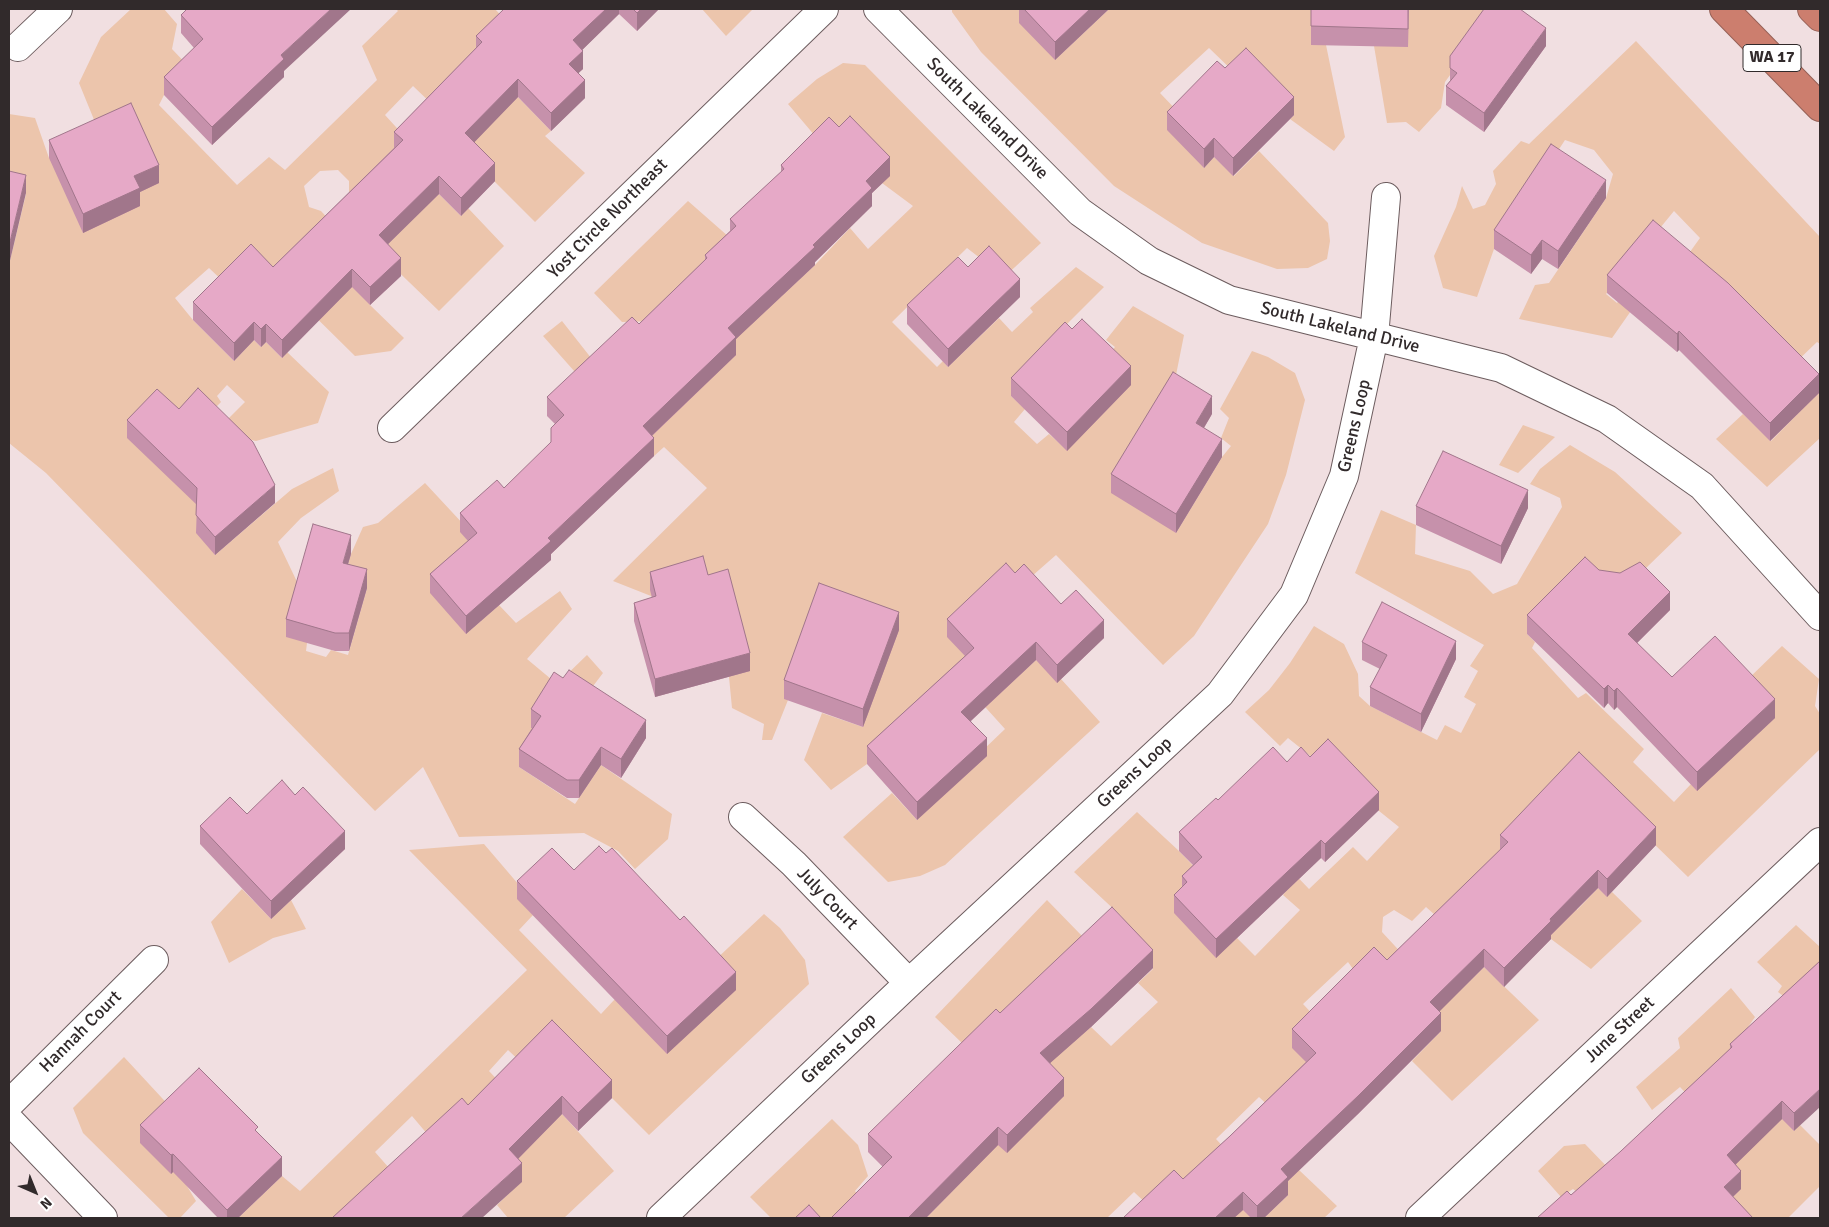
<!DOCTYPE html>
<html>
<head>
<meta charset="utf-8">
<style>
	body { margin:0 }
	#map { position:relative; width:1829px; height:1227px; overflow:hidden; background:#f1dfe1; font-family:Signika,sans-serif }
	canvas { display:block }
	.frame { position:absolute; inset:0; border:10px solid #312a2b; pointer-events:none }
	.north { position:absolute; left:10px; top:1167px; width:50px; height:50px; -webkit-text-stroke:4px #fff; paint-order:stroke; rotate:136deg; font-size:14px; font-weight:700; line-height:20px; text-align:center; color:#312a2b }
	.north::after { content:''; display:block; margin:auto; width:18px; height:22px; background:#312a2b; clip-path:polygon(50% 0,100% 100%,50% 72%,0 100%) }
</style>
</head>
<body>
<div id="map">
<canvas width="1829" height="1227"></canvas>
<div class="frame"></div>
<div class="north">N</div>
</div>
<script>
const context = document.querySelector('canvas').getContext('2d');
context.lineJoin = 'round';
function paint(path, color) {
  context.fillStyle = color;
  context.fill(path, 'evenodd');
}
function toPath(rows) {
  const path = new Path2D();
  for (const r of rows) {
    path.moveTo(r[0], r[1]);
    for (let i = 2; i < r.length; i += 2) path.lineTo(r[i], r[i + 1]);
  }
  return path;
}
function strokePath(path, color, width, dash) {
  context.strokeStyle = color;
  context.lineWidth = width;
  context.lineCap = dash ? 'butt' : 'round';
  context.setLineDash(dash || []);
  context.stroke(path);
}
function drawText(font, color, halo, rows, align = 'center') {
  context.font = font + ' Signika,sans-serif';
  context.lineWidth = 4.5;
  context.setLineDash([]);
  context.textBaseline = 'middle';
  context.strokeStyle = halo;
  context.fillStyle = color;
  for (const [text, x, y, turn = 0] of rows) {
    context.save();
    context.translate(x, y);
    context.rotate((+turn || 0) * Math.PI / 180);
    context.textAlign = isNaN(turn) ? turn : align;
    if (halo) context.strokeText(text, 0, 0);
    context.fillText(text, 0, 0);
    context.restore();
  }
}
paint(toPath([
	[131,9,164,9,177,24,172,49,191,69,164,95,159,105,237,185,269,157,285,170,377,80,362,46,398,11,396,9,495,9,508,23,476,54,551,131,545,136,585,173,535,222,465,152,436,108,413,86,385,115,406,138,395,150,461,216,468,208,504,246,439,311,379,253,417,215,349,193,349,181,338,170,320,171,304,186,309,207,321,211,334,225,370,305,404,338,391,351,355,356,282,284,228,286,209,268,175,298,193,320,234,361,254,340,261,347,266,342,282,358,287,352,329,392,318,423,256,441,230,436,220,427,245,402,227,385,217,396,221,402,208,415,197,506,215,555,292,489,333,468,339,491,301,518,278,542,300,588,307,643,306,651,326,657,331,650,348,655,367,588,343,581,351,554,363,527,378,523,425,483,465,526,460,531,477,551,466,634,499,605,516,623,560,591,572,609,527,659,557,684,587,655,603,673,584,698,531,727,541,734,519,767,575,804,601,765,672,814,668,839,635,869,618,851,584,833,459,837,423,767,375,811,46,473,9,443,9,265,26,194,9,189,9,114,35,118,49,158,97,127,79,83,101,37],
	[702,9,753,9,726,36],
	[952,9,1034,9,1055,60,1109,9,1312,9,1326,45,1345,137,1334,151,1290,119,1294,115,1237,75,1209,48,1160,93,1181,115,1204,168,1214,157,1234,176,1259,151,1328,223,1330,241,1327,259,1308,268,1277,269,1202,243,1114,186,981,52,952,12],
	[1409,9,1497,10,1445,82,1441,108,1419,132,1406,122,1387,123,1374,46],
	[1636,41,1820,237,1820,344,1817,342,1792,366,1682,263,1700,238,1674,211,1606,294,1617,303,1631,287,1633,308,1612,338,1519,319,1535,285,1549,283,1606,198,1613,174,1594,150,1565,140,1494,249,1477,297,1443,288,1434,256,1456,207,1462,186,1473,209,1485,205,1496,184,1493,171,1521,141,1529,144],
	[843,63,865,65,1041,243,1002,279,989,265,967,248,892,322,937,367,943,361,948,367,999,318,1012,332,1033,312,1030,308,1076,267,1104,287,1062,329,1011,396,1025,409,1014,422,1037,444,1049,434,1067,450,1105,359,1115,347,1106,340,1133,306,1184,335,1173,390,1176,533,1222,457,1231,446,1221,438,1229,418,1220,409,1252,351,1268,357,1295,373,1305,400,1286,475,1268,524,1194,636,1163,665,1056,555,1015,591,1000,693,1036,660,1061,679,1100,722,945,865,920,876,888,882,843,837,892,793,917,820,982,751,1005,729,977,698,867,764,831,790,804,760,822,713,863,727,820,601,788,700,772,740,762,740,764,724,732,708,729,677,651,596,613,581,707,488,664,447,654,456,583,381,543,336,562,321,599,368,661,321,622,322,594,293,688,201,729,237,752,323,815,265,850,228,868,249,913,206,882,183,890,175,821,143,788,104,817,79],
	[1820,391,1820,438,1767,487,1716,439,1743,414,1771,441],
	[1523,425,1555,437,1518,473,1499,465],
	[1570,445,1615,472,1682,533,1645,569,1527,634,1535,642,1532,648,1578,698,1586,693,1644,749,1633,762,1674,802,1691,784,1697,790,1774,718,1743,684,1782,646,1819,679,1815,706,1820,714,1820,749,1688,877,1579,771,1577,910,1598,888,1607,896,1612,892,1642,921,1591,969,1551,939,1444,923,1426,907,1412,921,1394,910,1383,917,1382,932,1407,959,1442,1008,1484,967,1539,1020,1452,1101,1412,1061,1441,1031,1360,979,1348,962,1303,1004,1319,1021,1348,1104,1274,1111,1259,1097,1216,1139,1230,1154,1251,1218,1202,1218,1152,1209,1134,1192,1107,1218,926,1218,960,1183,962,1043,935,1017,1047,900,1082,936,1079,1037,1091,1027,1111,1046,1158,1002,1138,983,1153,969,1121,916,1074,872,1137,812,1179,851,1202,875,1237,938,1255,956,1300,910,1283,895,1286,891,1264,842,1309,889,1353,847,1367,861,1399,827,1288,738,1280,746,1245,712,1269,690,1290,663,1314,626,1344,644,1358,674,1359,696,1370,706,1437,740,1445,725,1461,733,1476,704,1464,697,1478,671,1470,666,1484,645,1355,573,1381,510,1416,525,1415,554,1470,571,1493,594,1517,584,1562,507,1560,498,1530,484,1540,469],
	[484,844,525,892,518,899,533,915,519,930,601,1014,615,999,711,964,764,914,780,928,805,960,809,984,649,1135,612,1098,525,1066,508,1050,489,1071,504,1087,562,1114,614,1171,564,1218,508,1218,497,1205,522,1181,434,1142,412,1116,375,1152,397,1177,407,1218,238,1218,282,1176,300,1191,527,970,409,850],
	[242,889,271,919,291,900,306,929,273,938,229,963,211,922],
	[1796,925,1820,947,1820,1033,1794,1004,1778,992,1782,986,1757,962],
	[1731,988,1755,1017,1748,1027,1794,1131,1800,1125,1820,1145,1820,1186,1788,1218,1736,1218,1727,1173,1745,1155,1680,1087,1652,1110,1636,1087,1680,1048,1678,1038],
	[124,1057,174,1111,171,1173,182,1163,187,1186,196,1201,180,1218,169,1218,83,1133,73,1108],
	[832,1119,858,1145,868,1176,855,1191,864,1204,878,1218,771,1218,750,1197],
	[1585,1144,1642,1203,1587,1200,1573,1189,1561,1197,1538,1171,1564,1146],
	[1299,1170,1337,1206,1324,1218,1264,1218,1288,1195,1281,1188]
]), '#ecc5ac');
const street = toPath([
	[878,9,1080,212,1149,261,1229,300,1501,368,1607,419,1702,486,1820,616],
	[18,47,58,9],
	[392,428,824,9],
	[743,817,794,864,909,983],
	[9,1104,154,960],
	[9,1120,103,1218],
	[661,1218,909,983,1220,694,1294,595,1344,476,1374,337,1386,197],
	[1420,1218,1820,842]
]);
const highway = toPath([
	[1724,9,1820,107],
	[1812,9,1820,17]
]);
strokePath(street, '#6c5c5e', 30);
strokePath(highway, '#966157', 30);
strokePath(street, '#fff', 28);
strokePath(highway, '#cc7e6e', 28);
paint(toPath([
	[504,9,659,9,637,31,619,14,582,50,583,69,578,73,585,98,551,131,518,97,474,142,495,181,461,216,439,194,388,244,401,276,370,305,352,287,282,358,266,342,261,347,254,340,234,361,193,320,193,302,273,267,394,148,394,132,476,48,476,36],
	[1019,9,1109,9,1055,60,1019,23],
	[1311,9,1409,9,1408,47,1311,45],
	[181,15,284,71,284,77,212,145,164,95,164,77,194,48,181,33],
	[1546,46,1484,132,1446,105,1446,86,1450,81,1450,68],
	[1225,68,1294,115,1233,176,1214,157,1204,168,1167,130,1167,112],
	[839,127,890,176,872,193,872,206,815,262,815,265,736,339,736,355,652,436,654,456,551,554,551,560,466,634,430,593,430,574,468,541,460,532,460,513,504,488,551,443,555,424,547,416,547,397,639,324,705,260,705,255,730,231,730,219,781,172,781,165],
	[49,140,159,183,140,192,140,206,83,233,49,158],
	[1606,198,1558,269,1542,259,1531,274,1494,249,1494,230],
	[968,267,1020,297,948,367,907,324,907,305],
	[1607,275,1819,393,1770,441,1679,350,1677,352,1607,293],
	[1072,329,1131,385,1067,451,1011,396,1011,378],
	[1212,414,1204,428,1222,457,1176,533,1111,493,1111,474],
	[127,420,275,503,215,555,196,533,197,505,127,438],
	[1820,483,1820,503,1819,502,1819,484],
	[1416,506,1528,508,1501,564,1416,525],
	[351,554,348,564,367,588,349,651,335,651,286,637,286,619],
	[1599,570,1670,610,1637,643,1672,677,1775,718,1697,791,1617,707,1614,710,1608,703,1604,708,1527,634,1527,615],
	[650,572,708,575,750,671,655,697,634,621,634,603,652,598,650,590],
	[1015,573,1061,604,1104,638,1057,683,1036,660,971,721,987,756,917,820,867,764,867,746,965,656,947,637,947,619],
	[899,630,863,727,784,699,784,680],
	[1362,642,1456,659,1421,732,1370,706,1370,687,1380,669,1362,660],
	[531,709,646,738,621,778,601,765,579,798,567,798,519,767,519,749,532,728,531,728],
	[1310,757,1379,810,1325,862,1321,858,1216,958,1174,913,1174,895,1182,887,1182,876,1193,865,1179,851,1179,832,1218,800,1287,762],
	[247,814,345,849,271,919,200,844,200,826],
	[1500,835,1656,845,1607,897,1598,888,1551,935,1551,939,1504,987,1484,967,1439,1011,1441,1031,1358,1114,1288,1181,1288,1195,1264,1218,1251,1218,1243,1210,1234,1218,1123,1218,1183,1179,1230,1136,1306,1062,1292,1048,1292,1029,1387,960,1500,850],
	[574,870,736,990,667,1054,517,899,517,881],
	[1820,961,1794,1131,1782,1119,1736,1164,1741,1189,1733,1197,1571,1195,1621,1151,1730,1049,1730,1044],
	[1153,968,1091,1027,1050,1063,1064,1096,1007,1153,998,1145,926,1218,831,1218,883,1167,868,1152,868,1134,1000,1013],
	[552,1020,612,1098,578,1131,562,1114,518,1159,522,1182,468,1105],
	[140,1125,258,1133,282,1176,238,1218,218,1218,173,1172,171,1174,140,1143]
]), '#c691ab');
paint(toPath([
	[331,9,351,9,284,71,284,77,212,145,212,127,281,55],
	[606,9,619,9,619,14,573,59,573,40],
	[641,9,659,9,637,31,637,13],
	[1090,9,1109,9,1055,60,1055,42],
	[1546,28,1546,46,1484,132,1484,113],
	[583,51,583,69,569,82,569,64],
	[518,79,518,97,465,152,465,133],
	[585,80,585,98,551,131,551,113],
	[1294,97,1294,115,1233,176,1233,158],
	[1214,138,1214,157,1204,168,1204,149],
	[890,157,890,176,872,193,872,206,815,262,815,265,736,339,736,355,643,444,643,426,728,328,813,245,866,181],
	[495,163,495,181,461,216,461,198],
	[159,165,159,183,140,192,140,206,83,233,83,214,134,176],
	[26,175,26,193,9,265,9,246],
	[439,176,439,194,379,253,379,235],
	[1606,180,1606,198,1558,269,1558,251],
	[1542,240,1542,259,1531,274,1531,255],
	[401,258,401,276,370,305,370,287],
	[352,269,352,287,282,358,282,340],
	[1020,279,1020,297,948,367,948,349],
	[254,322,254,340,234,361,234,343],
	[266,324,266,342,261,347,261,329],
	[1679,331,1679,350,1677,352,1677,334],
	[1131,366,1131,385,1067,451,1067,432],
	[1819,374,1819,393,1770,441,1770,423],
	[1212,396,1212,414,1196,441,1196,423],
	[654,438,654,456,551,554,551,560,466,634,466,616],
	[1222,439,1222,457,1176,533,1176,514],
	[275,485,275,503,215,555,215,537],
	[1528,490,1528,508,1501,564,1501,546],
	[351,535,351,554,343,581,343,563],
	[367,569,367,588,349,651,349,633],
	[1670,592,1670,610,1628,652,1628,634],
	[899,612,899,630,863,727,863,709],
	[1104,620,1104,638,1057,683,1057,665],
	[1456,641,1456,659,1421,732,1421,714],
	[1036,642,1036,660,961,730,961,712],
	[750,653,750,671,655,697,655,679],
	[1608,685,1608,703,1604,708,1604,689],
	[1617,688,1617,707,1614,710,1614,691],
	[1775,699,1775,718,1697,791,1697,772],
	[646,720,646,738,621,778,621,759],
	[987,738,987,756,917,820,917,802],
	[601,747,601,765,579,798,579,780],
	[1379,792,1379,810,1325,862,1325,844],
	[1656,827,1656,845,1607,897,1607,879],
	[345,831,345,849,271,919,271,901],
	[1321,840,1321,858,1216,958,1216,939],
	[1598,870,1598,888,1551,935,1551,939,1504,987,1504,968,1550,919],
	[1484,949,1484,967,1430,1021,1430,1002],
	[1153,950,1153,968,1091,1027,1040,1072,1040,1053],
	[736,972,736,990,667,1054,667,1036],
	[1441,1013,1441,1031,1358,1114,1288,1181,1288,1195,1264,1218,1257,1218,1257,1206,1281,1169],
	[1064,1078,1064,1096,1007,1153,1007,1135],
	[612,1080,612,1098,578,1131,578,1113],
	[1820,1089,1820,1107,1794,1131,1794,1113],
	[562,1096,562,1114,509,1168,509,1149],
	[1782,1101,1782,1119,1727,1173,1727,1155],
	[998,1127,998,1145,926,1218,908,1218],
	[173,1154,173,1172,171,1174,171,1155],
	[282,1157,282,1176,238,1218,227,1218,227,1210],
	[522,1163,522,1182,482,1218,461,1218],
	[1741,1171,1741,1189,1724,1205,1724,1187],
	[1243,1192,1243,1210,1234,1218,1215,1218]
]), '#a1768b');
const building = toPath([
	[187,9,331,9,281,55,284,59,212,127,164,77,203,39,181,15,187,9],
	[504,9,606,9,573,40,583,51,569,64,585,80,551,113,518,79,465,133,495,163,461,198,439,176,379,235,401,258,370,287,352,269,282,340,266,324,261,329,254,322,234,343,193,302,251,244,273,267,403,140,394,132,482,42,476,36,504,9],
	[633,9,641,9,637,13,633,9],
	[1024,9,1090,9,1055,42,1024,9],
	[1311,9,1408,9,1408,29,1311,26,1311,9],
	[1484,9,1520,9,1546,28,1484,113,1446,86,1457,73,1450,68,1450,56,1484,9],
	[1246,48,1294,97,1233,158,1214,138,1204,149,1167,112,1217,61,1225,68,1246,48],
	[131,103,159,165,134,176,140,188,83,214,49,140,131,103],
	[850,116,890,157,866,181,872,188,813,245,815,247,728,328,736,337,643,426,654,438,548,538,551,541,466,616,430,574,477,533,460,513,497,480,504,488,551,442,551,428,564,415,547,397,632,317,639,324,707,258,705,255,736,226,730,219,784,169,781,165,829,117,839,127,850,116],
	[1551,144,1606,180,1558,251,1542,240,1531,255,1494,230,1551,144],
	[9,171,26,175,9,246,9,171],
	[1653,220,1728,283,1819,374,1770,423,1679,331,1677,334,1607,275,1653,220],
	[989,246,1020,279,948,349,907,305,958,257,968,267,989,246],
	[1082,319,1131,366,1067,432,1011,378,1065,322,1072,329,1082,319],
	[1173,372,1212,396,1196,423,1222,439,1176,514,1111,474,1173,372],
	[198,388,253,442,275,485,215,537,196,515,197,488,127,420,157,389,179,409,198,388],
	[1443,451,1528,490,1501,546,1416,506,1443,451],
	[313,524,351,535,343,563,367,569,349,633,335,633,286,619,313,524],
	[703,556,708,575,728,569,750,653,655,679,634,603,656,596,650,572,703,556],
	[1585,557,1599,570,1620,573,1640,562,1670,592,1628,634,1672,677,1715,636,1775,699,1697,772,1617,688,1614,691,1608,685,1604,689,1527,615,1585,557],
	[1006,563,1015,573,1024,564,1061,604,1076,590,1104,620,1057,665,1036,642,961,712,987,738,917,802,867,746,974,648,947,619,1006,563],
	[819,583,899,612,863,709,784,680,819,583],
	[1382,602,1456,641,1421,714,1370,687,1387,655,1362,642,1382,602],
	[569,670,646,720,621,759,601,747,579,780,567,780,519,749,541,716,531,709,554,672,563,678,569,670],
	[1328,739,1379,792,1325,844,1321,840,1216,939,1174,895,1187,882,1182,876,1202,857,1179,832,1216,798,1218,800,1273,747,1287,762,1301,747,1310,757,1328,739],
	[1579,752,1656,827,1607,879,1598,870,1550,919,1551,921,1504,968,1484,949,1430,1002,1441,1013,1358,1096,1281,1169,1288,1177,1257,1206,1243,1192,1215,1218,1123,1218,1174,1170,1183,1179,1230,1136,1316,1053,1292,1029,1374,947,1387,960,1508,842,1500,835,1579,752],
	[282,780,295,795,303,787,345,831,271,901,200,826,230,797,247,814,282,780],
	[599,846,606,853,612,848,680,920,684,916,736,972,667,1036,517,881,552,848,574,870,599,846],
	[1112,907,1153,950,1091,1009,1040,1053,1064,1078,1007,1135,998,1127,908,1218,831,1218,892,1157,868,1134,996,1009,1000,1013,1112,907],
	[1820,961,1820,1089,1794,1113,1782,1101,1727,1155,1741,1171,1724,1187,1753,1218,1537,1218,1567,1191,1571,1195,1621,1151,1732,1047,1730,1044,1820,961],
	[552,1020,612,1080,578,1113,562,1096,509,1149,522,1163,461,1218,332,1218,462,1098,468,1105,552,1020],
	[199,1068,258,1127,255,1130,282,1157,227,1210,173,1154,171,1155,140,1125,199,1068],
	[809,1205,821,1218,795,1218,809,1205]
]);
paint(building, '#e6a9c7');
strokePath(building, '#a1768b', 1);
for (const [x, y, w] of [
	[1772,58,58]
]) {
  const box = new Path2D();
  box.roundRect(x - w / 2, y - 13.5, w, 27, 4);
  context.fillStyle = '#fff';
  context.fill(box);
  strokePath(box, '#312a2b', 1);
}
drawText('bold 16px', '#312a2b', null, [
	["WA 17",1772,58]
]);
drawText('18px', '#312a2b', '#fff', [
	["South Lakeland Drive",987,119,45],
	["Yost Circle Northeast",608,219,-45],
	["South Lakeland Drive",1340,328,14],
	["Greens Loop",1355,426,-77],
	["Greens Loop",1135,773,-43],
	["July Court",827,899,46],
	["June Street",1620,1030,-43],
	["Hannah Court",81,1032,-45],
	["Greens Loop",839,1049,-43]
]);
</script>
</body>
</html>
